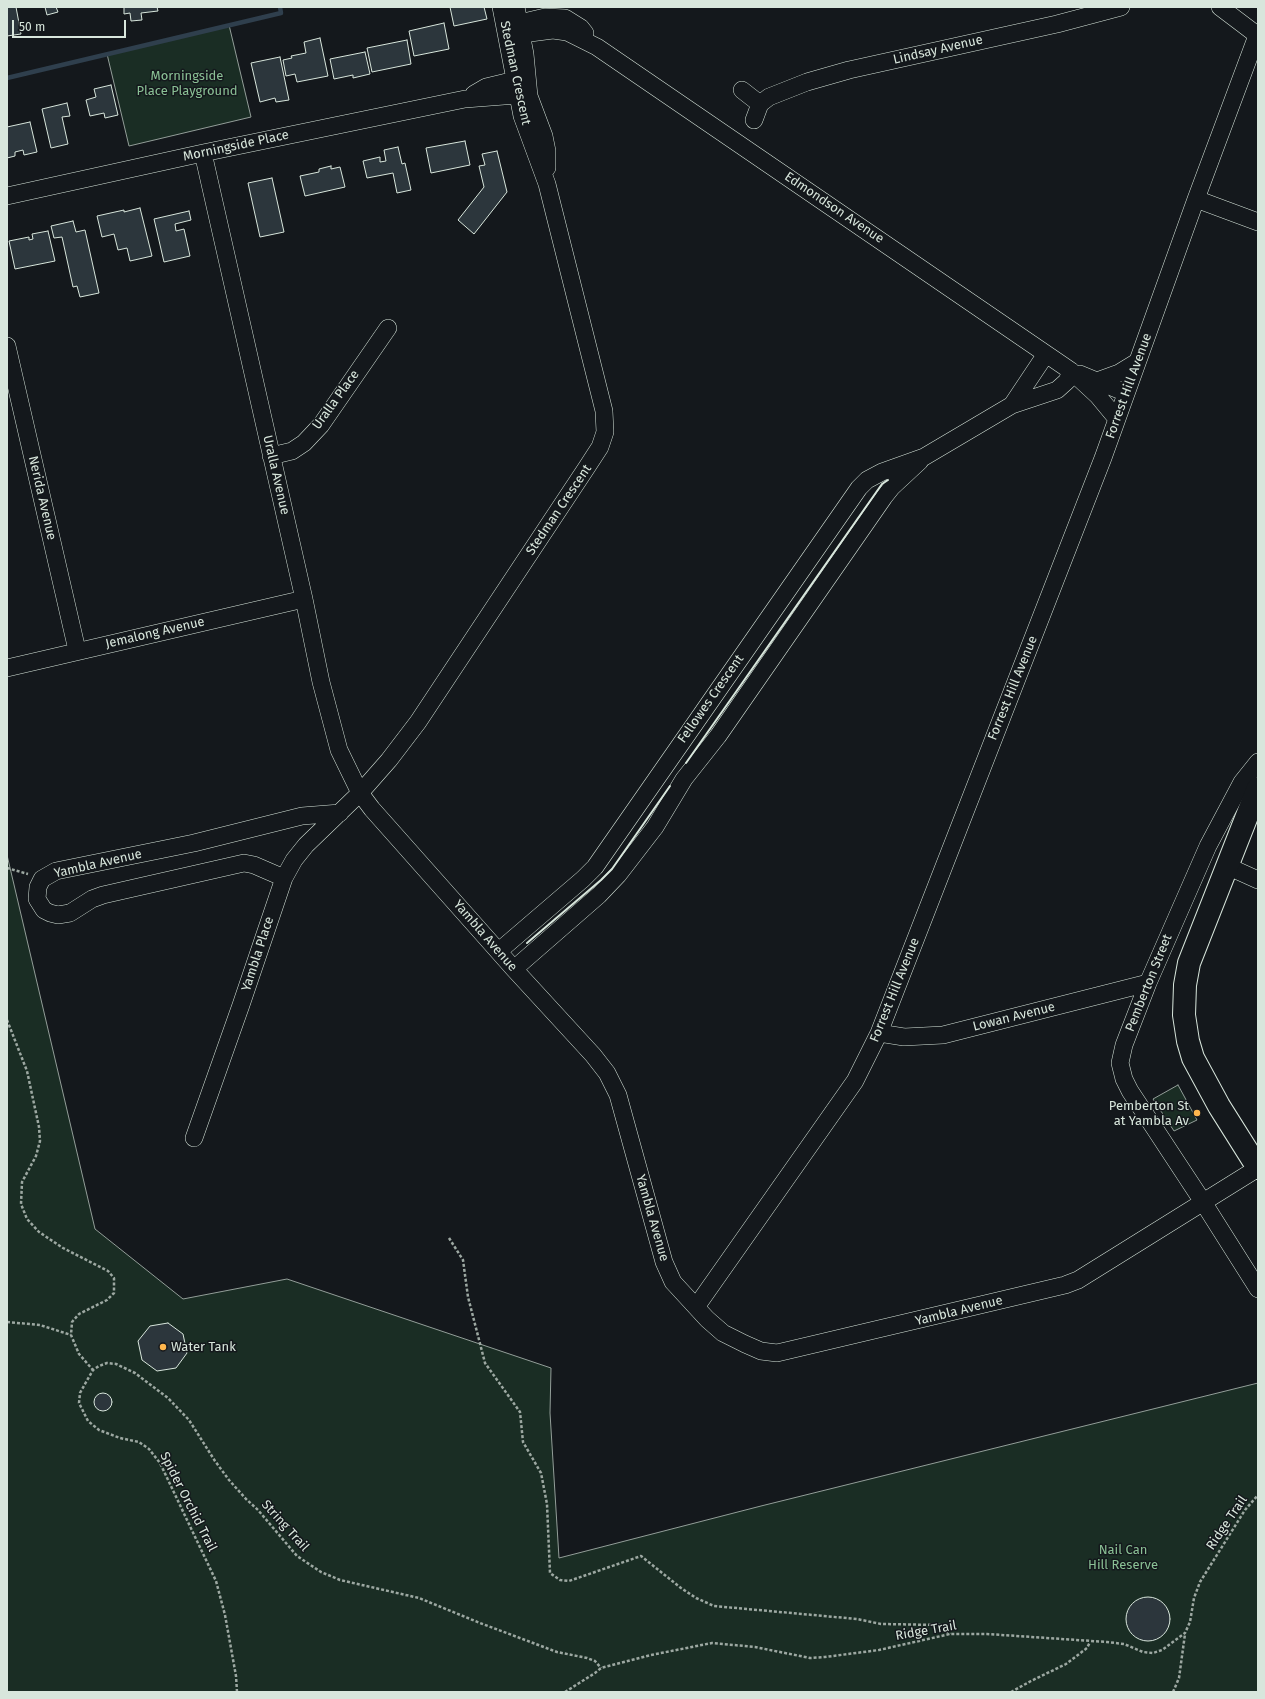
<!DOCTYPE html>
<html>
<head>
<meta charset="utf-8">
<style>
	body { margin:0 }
	#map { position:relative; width:1265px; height:1699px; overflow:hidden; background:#14181c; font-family:"Fira Sans",sans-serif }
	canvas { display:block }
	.frame { position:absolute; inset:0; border:8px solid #d8e6dc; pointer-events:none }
	.scale { position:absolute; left:12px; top:20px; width:114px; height:18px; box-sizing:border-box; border:2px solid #d8e6dc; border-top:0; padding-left:5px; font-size:12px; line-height:14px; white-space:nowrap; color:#d8e6dc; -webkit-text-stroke:3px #14181c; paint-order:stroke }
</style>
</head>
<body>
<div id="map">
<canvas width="1265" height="1699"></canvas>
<div class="frame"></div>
<div class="scale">50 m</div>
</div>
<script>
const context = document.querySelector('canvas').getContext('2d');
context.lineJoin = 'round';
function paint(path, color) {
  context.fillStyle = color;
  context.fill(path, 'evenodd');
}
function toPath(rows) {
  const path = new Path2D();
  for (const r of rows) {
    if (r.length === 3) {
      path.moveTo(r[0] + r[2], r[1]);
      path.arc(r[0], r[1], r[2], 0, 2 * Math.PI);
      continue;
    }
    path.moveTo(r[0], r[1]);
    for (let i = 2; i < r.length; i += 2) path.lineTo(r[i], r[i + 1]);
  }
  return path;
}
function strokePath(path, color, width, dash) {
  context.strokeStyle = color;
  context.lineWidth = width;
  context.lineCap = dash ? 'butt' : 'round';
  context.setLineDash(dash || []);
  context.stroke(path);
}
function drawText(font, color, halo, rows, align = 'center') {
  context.font = font + ' "Fira Sans",sans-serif';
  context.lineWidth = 3;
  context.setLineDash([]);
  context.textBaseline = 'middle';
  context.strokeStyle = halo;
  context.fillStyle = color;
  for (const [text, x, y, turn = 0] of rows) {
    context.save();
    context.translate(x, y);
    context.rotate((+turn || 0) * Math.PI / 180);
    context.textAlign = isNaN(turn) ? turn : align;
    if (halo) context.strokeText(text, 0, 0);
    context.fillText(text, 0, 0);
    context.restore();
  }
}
const green = toPath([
	[229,25,251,117,129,146,107,54,229,25],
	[7,855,95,1229,183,1299,287,1279,551,1368,550,1413,559,1558,761,1506,1258,1383,1258,1692,7,1692,7,855],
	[1178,1085,1197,1120,1174,1131,1153,1099,1178,1085]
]);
paint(green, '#1a2d24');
strokePath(green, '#939e99', 1);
strokePath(toPath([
	[7,78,281,13,280,7]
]), '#2f3f4d', 4.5);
const building = toPath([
	[7,7,16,7,21,34,7,36,7,7],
	[45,7,56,7,58,12,47,15,45,7],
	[124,7,157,7,158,11,141,13,142,20,131,21,130,13,124,14,124,7],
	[450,7,484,7,487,19,454,26,450,7],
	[444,23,449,49,414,56,409,31,444,23],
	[320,38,328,76,297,82,295,74,286,76,283,60,292,58,291,56,306,53,304,42,320,38],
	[407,40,411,64,372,72,367,48,407,40],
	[365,52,370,74,353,78,353,75,334,79,330,59,365,52],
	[280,57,289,100,276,102,275,98,260,102,251,63,280,57],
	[111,85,118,115,105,118,104,113,90,116,86,100,96,97,94,89,111,85],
	[67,103,70,116,62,117,68,144,51,148,42,109,67,103],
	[30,122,37,152,24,155,23,150,15,152,15,156,7,158,7,127,30,122],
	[465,141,470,165,431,173,426,148,465,141],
	[398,147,402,164,405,163,411,190,397,193,393,173,367,178,363,161,380,157,380,162,386,161,384,150,398,147],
	[497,151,507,192,474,234,458,220,484,187,479,166,485,165,482,154,497,151],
	[331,166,331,169,340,167,345,187,305,196,300,176,319,172,319,169,331,166],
	[272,178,284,232,260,237,248,183,272,178],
	[140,208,152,256,130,261,127,248,118,250,114,234,102,237,97,216,124,210,124,212,140,208],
	[189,211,191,220,175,224,176,231,184,229,190,256,164,262,154,219,189,211],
	[73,221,76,232,85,230,99,293,80,297,77,286,73,287,62,237,54,238,51,226,73,221],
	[48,231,55,261,15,269,9,241,29,237,29,240,33,239,32,234,48,231],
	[168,1323,183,1334,187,1353,176,1368,157,1371,142,1360,138,1341,150,1326,168,1323],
	[103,1402,9],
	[1148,1619,22]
]);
paint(building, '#2c363c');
strokePath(building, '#d8e6dc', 1);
const minor = toPath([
	[516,7,525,54,529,96,544,136,547,151,547,168],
	[1220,7,1257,35],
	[521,27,530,33,553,30,567,32,597,47,1071,371,1098,396,1117,419],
	[511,28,521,27,528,21,545,17,565,18,581,28,585,33],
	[742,90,760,104],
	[474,94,486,87,515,80,524,85],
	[754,120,760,104,769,97,807,82,849,70,1057,24,1121,7],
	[203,153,304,599,321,682,339,750,360,793,372,809,514,969,593,1055,607,1073,618,1095,664,1262,673,1282,707,1319,723,1333,745,1344,761,1351,777,1353,1065,1285,1078,1280,1258,1168],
	[7,196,203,153,465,99,517,95,528,88],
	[1196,199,1258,222],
	[7,346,77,650],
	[1080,374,1126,393],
	[1097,381,1119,373,1137,362],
	[1012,405,1046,354],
	[271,456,292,451,304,443,321,425,388,328],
	[7,668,304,599],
	[1258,762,1242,782,1208,846,1148,983,1124,1045,1120,1063,1124,1079,1130,1091,1203,1202,1258,1289],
	[1227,866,1258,880],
	[284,878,254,865,244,863,103,895,92,899,70,913,58,915,50,913,44,910,37,899,38,887,42,879,56,871,194,843,302,816,340,813],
	[499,951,583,879,595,867,859,488,867,480,882,472,924,457,1012,405,1057,390,1067,381,1071,371],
	[514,969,599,895,618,875,655,827,684,779,718,736,884,497,892,487,920,461],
	[879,1033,904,1037,943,1035,1148,983],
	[194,1138,241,1005,284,878,294,860,306,845,360,793,389,760,418,722,587,467,600,447,605,432,604,411,598,387,547,184,522,116,501,7],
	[696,1307,855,1081,879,1033,1103,458,1196,199,1258,33]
]);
const major = toPath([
	[1258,788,1189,963,1185,985,1184,1015,1188,1041,1193,1058,1219,1106,1258,1168]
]);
strokePath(minor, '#d8e6dc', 18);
strokePath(major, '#d8e6dc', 24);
strokePath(toPath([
	[7,868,28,874],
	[7,1020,27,1071,39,1127,40,1141,36,1156,22,1182,21,1204,27,1219,39,1232,63,1248,108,1271,114,1278,114,1293,107,1300,79,1314,72,1322,71,1335,79,1354,93,1370],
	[449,1238,463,1260,468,1297,485,1363,520,1412,523,1442,541,1473,547,1504,550,1573,560,1580,569,1581,641,1556,681,1588,696,1598,714,1606,857,1619,881,1624,940,1625,950,1634],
	[7,1322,40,1325,71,1335],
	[237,1692,236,1676,225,1615,216,1581,160,1463,149,1449,139,1442,120,1438,99,1430,88,1421,79,1403,80,1393,85,1384,93,1370,99,1366,107,1363,116,1364,135,1373,168,1398,189,1420,215,1461,229,1480,246,1499,258,1510,297,1556,321,1572,340,1580,419,1598,480,1623,557,1652,587,1658,595,1661,601,1668],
	[565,1692,595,1673,601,1668,651,1655,712,1643,755,1647,810,1658,825,1657,879,1650,950,1634,987,1634,1107,1642,1124,1644,1143,1652,1153,1653,1162,1650,1185,1633,1190,1622,1194,1598,1200,1582,1245,1510,1258,1495],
	[1011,1692,1031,1681,1066,1664,1087,1648,1090,1642],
	[1173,1692,1179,1678,1185,1634]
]), '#9da8a2', 2.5, [3, 2]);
strokePath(minor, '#14181c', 17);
strokePath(major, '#14181c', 22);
strokePath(toPath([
	[686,763,882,484,888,480],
	[527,943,601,880,612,869,670,786]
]), '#d8e6dc', 2);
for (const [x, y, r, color] of [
	[1197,1113,4,"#ffb74d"],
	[163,1347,4,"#ffb74d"]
]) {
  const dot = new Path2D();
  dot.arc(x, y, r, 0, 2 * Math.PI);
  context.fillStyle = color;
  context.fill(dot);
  strokePath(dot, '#14181c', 1.5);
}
drawText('13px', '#d8e6dc', '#14181c', [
	["Lindsay Avenue",938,50,-13],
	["Stedman Crescent",515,73,78],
	["Morningside Place",236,146,-12],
	["Edmondson Avenue",834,208,34],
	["Forrest Hill Avenue",1129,386,-70],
	["Uralla Place",336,400,-54],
	["Uralla Avenue",276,475,77],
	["Nerida Avenue",42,498,77],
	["Stedman Crescent",559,510,-56],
	["Jemalong Avenue",155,633,-13],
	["Forrest Hill Avenue",1013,688,-68],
	["Fellowes Crescent",711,699,-55],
	["Yambla Avenue",98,864,-13],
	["Yambla Avenue",485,936,49],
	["Yambla Place",258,954,-72],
	["Pemberton Street",1149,983,-68],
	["Forrest Hill Avenue",895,990,-68],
	["Lowan Avenue",1014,1017,-14],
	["Yambla Avenue",652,1218,74],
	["Yambla Avenue",959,1311,-14],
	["Spider Orchid Trail",188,1502,63],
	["Ridge Trail",1227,1523,-56],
	["String Trail",285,1526,48],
	["Ridge Trail",926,1631,-10]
]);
drawText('13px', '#8ac095', '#14181c', [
	["Morningside",187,76],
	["Place Playground",187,91],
	["Nail Can",1123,1550],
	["Hill Reserve",1123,1565]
]);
drawText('13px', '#d8e6dc', '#14181c', [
	["Pemberton St",1189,1106],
	["at Yambla Av",1189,1121],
	["Water Tank",171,1347,"left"]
], 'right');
</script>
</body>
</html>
